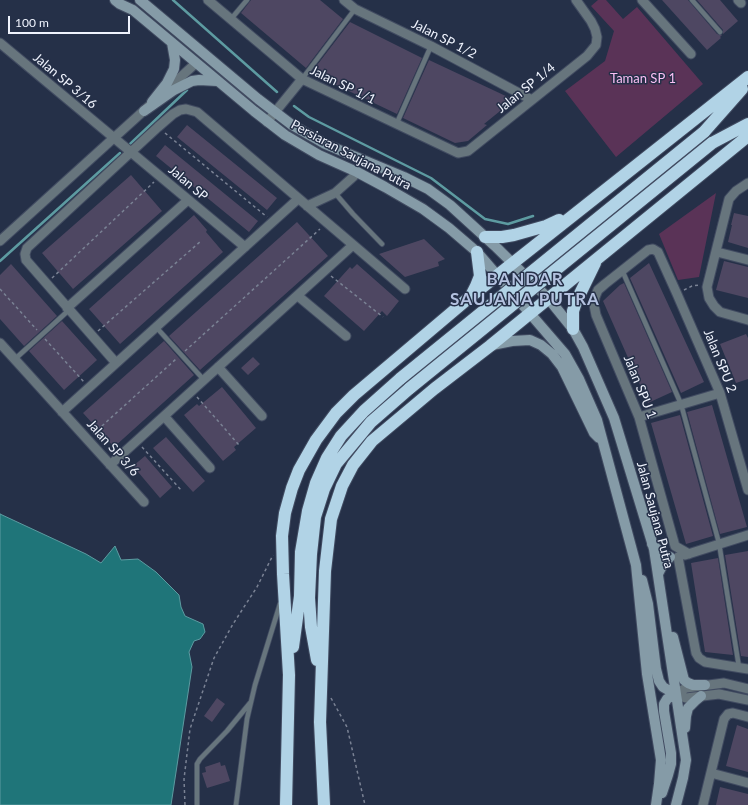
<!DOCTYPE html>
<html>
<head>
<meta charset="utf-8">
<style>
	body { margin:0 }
	#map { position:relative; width:748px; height:805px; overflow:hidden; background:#253048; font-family:Lato,sans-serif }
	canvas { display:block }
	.scale { position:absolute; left:8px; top:16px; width:122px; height:18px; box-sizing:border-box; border:2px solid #eff3fd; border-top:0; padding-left:5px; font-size:12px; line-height:14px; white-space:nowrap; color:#eff3fd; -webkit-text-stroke:3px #253048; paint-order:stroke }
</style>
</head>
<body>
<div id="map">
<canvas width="748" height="805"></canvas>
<div class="scale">100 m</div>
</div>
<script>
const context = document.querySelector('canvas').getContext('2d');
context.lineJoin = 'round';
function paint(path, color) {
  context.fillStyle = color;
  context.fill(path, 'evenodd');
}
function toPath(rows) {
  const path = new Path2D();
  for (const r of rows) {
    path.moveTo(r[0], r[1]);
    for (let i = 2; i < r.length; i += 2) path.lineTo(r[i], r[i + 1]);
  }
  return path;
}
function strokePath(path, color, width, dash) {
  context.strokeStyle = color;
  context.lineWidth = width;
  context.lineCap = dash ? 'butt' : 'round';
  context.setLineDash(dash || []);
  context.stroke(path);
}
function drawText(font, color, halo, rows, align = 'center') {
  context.font = font + ' Lato,sans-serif';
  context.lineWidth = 3;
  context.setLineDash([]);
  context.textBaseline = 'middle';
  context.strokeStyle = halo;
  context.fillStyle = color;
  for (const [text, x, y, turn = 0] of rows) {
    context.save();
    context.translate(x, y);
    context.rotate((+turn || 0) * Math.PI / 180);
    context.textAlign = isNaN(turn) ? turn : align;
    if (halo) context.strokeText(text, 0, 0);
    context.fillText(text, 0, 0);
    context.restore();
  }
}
paint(toPath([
	[598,0,606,0,623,19,637,7,703,84,616,157,565,91,605,61,614,31,591,6],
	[716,193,699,277,678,280,659,234]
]), '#5a3357');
const water = toPath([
	[0,514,86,554,101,563,115,546,121,560,138,559,156,572,179,595,181,607,185,616,203,624,205,632,200,639,194,641,189,652,192,667,171,805,0,805,0,514]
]);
paint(water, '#1f7579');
strokePath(water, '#5d9ba1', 1);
strokePath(toPath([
	[173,0,277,92],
	[294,106,309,117,431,178,485,219,508,224,533,216],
	[130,144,187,90],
	[0,261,120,153]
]), '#5d9ba1', 2.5);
paint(toPath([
	[251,0,320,0,343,19,306,68,241,13],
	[662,0,688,0,717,34,722,35,720,37,721,38,707,50],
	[697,0,720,0,738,21,723,34,723,30],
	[350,22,422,58,397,114,311,73],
	[429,60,510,98,510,103,484,124,487,125,468,141,455,143,403,118],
	[187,125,277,198,267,210,177,137],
	[165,145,258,221,249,232,156,156],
	[131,175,162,211,73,289,42,253],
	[734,213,748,216,748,248,728,242,732,225,731,225],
	[194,215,207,230,206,232,223,252,120,344,89,309],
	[297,222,328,256,200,370,169,336],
	[424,239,445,259,438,262,439,266,405,277,379,254],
	[724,261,748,267,748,298,716,290],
	[649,263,704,382,681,393,630,278],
	[11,264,57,316,24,346,0,319,0,275],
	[357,264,399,301,387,316,382,311,364,331,324,296,350,267,352,269],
	[624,283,672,392,648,403,603,301,620,285],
	[62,321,97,360,64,390,29,351],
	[746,334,748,338,748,379,736,383,720,344],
	[164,341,194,375,114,447,83,413],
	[253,357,260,364,248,375,241,368],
	[222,387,256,428,234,447,236,450,223,461,184,415,197,404,199,406],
	[712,405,747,527,720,534,687,412],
	[680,415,713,536,686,544,651,423],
	[166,437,205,481,193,492,153,448],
	[145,456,172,487,160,498,133,466],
	[748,551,748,657,741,656,725,555],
	[718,558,733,655,705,652,691,563],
	[217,698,225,704,212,722,204,716],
	[737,725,748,729,748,772,726,766],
	[220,762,221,766,225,765,230,781,207,788,202,773,206,772,205,767],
	[720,787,748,794,748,805,716,805]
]), '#4e4762');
const service = toPath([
	[692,0,720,32],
	[231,19,247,0],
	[302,79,355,9],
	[396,125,431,46],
	[335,193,353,214,382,244],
	[622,270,681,404,719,543,739,667],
	[156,327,204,380],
	[15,359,69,310],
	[197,805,197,764,200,759,227,731,250,703],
	[236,805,247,719,255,685,280,604]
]);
const minor = toPath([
	[208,0,302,79,458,153,468,151,587,56,596,45,597,37,595,29,591,21,576,0],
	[344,0,355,9,431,46,532,100],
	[642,0,691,54],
	[738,0,741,3],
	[0,43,245,247],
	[163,93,196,63],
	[267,122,302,79],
	[748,183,736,191,729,199,707,287,709,298,714,306,720,312,748,320],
	[307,206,335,193,353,177,357,172],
	[0,241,149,106],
	[717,252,748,260],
	[298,296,346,336],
	[67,308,188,200],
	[0,343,144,502],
	[116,363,26,260,25,254,27,248,158,127,173,114,180,110,186,109,197,112,405,289],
	[218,367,262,416],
	[62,412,298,199],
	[164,416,210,468],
	[639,417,720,393],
	[110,465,353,245],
	[689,554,675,546,639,417,596,315,594,305,595,297,598,290,605,284,648,250,653,249,658,252,677,294,720,393,748,490],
	[685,555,748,535],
	[678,557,696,653,699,658,705,662,748,669],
	[675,694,686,688,724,683,748,689],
	[675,694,686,698,719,694,748,700],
	[711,773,748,783],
	[703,805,724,719,728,714,733,713,748,717]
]);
const secondary = toPath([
	[115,0,120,4,133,10,254,111,285,135,319,155,357,172,385,187,423,209,449,228,477,252,565,354,579,379,597,420,636,565,647,674,661,760,659,784,656,805],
	[140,0,258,99,292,125,325,144,404,177,428,189,450,205,495,246,548,298,573,329,583,347,614,418,654,549,686,760,683,778,676,805],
	[152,102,167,83,174,69,175,60,172,43],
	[144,111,174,90,192,81,199,80,217,81],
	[492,345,512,341,530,340,541,345,552,354,562,367,594,433,599,438],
	[652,544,664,556,670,557,662,566,658,574],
	[642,580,648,604,656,669,659,681,663,687,675,694],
	[673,637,684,680,688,683,693,685,705,685],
	[685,728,686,716,688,708,695,701,701,696],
	[662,793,668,775,671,764,671,753,664,711,664,704,667,699,675,694]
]);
const motorway = toPath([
	[704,132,742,89],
	[712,143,748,124],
	[485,237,502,237,514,235,546,226,559,220],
	[472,294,476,286,480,276,477,252],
	[573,329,573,311,576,302,595,263],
	[293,647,300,596,301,552,308,511,316,483,327,458,341,436,364,411,401,378],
	[317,660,311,627,309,598,311,554,315,517,324,489,336,464,371,422,410,388],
	[286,805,289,675,283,574,282,536,285,513,292,488,299,470,316,440,336,413,354,395,470,297,748,77],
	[324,805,320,722,325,571,331,519,342,486,353,465,372,441,434,389,490,346,748,136]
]);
strokePath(service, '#414b61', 6);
strokePath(minor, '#414b61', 11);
strokePath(secondary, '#414b61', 12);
strokePath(motorway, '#414b61', 14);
strokePath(toPath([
	[165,133,267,217],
	[331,276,383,317],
	[52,278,154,182],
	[0,289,37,330],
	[684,290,692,286,699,285],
	[98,331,201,241],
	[45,339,84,382],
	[185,351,320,229],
	[197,397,239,445],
	[93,434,176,359],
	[142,447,182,491],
	[331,698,347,727,365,805],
	[185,805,184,779,190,729,214,658,233,624,257,587,273,555]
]), '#7a8294', 1.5, [3, 3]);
strokePath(service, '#67757d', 4.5);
strokePath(minor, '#67757d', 9);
strokePath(secondary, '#859ba7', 10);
strokePath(motorway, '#b1d3e6', 12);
const motorwayBridge = toPath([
	[401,378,704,132],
	[410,388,712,143]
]);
strokePath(motorwayBridge, '#414b61', 14, []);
strokePath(motorwayBridge, '#b1d3e6', 12);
drawText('13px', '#eff3fd', '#253048', [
	["Jalan SP 1/2",444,39,27],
	["Jalan SP 3/16",65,81,40],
	["Jalan SP 1/1",343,85,26],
	["Jalan SP 1/4",526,88,-39],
	["Persiaran Saujana Putra",351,155,28],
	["Jalan SP",188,183,40],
	["Jalan SPU 2",720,361,68],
	["Jalan SPU 1",640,387,68],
	["Jalan SP 3/6",113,448,48],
	["Jalan Saujana Putra",655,515,75]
]);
drawText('13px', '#fabff4', '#253048', [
	["Taman SP 1",643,79]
]);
context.letterSpacing = '1px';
drawText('bold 17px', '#b3c1df', '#253048', [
	["BANDAR",525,280],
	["SAUJANA PUTRA",525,300]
]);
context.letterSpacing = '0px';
</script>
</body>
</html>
